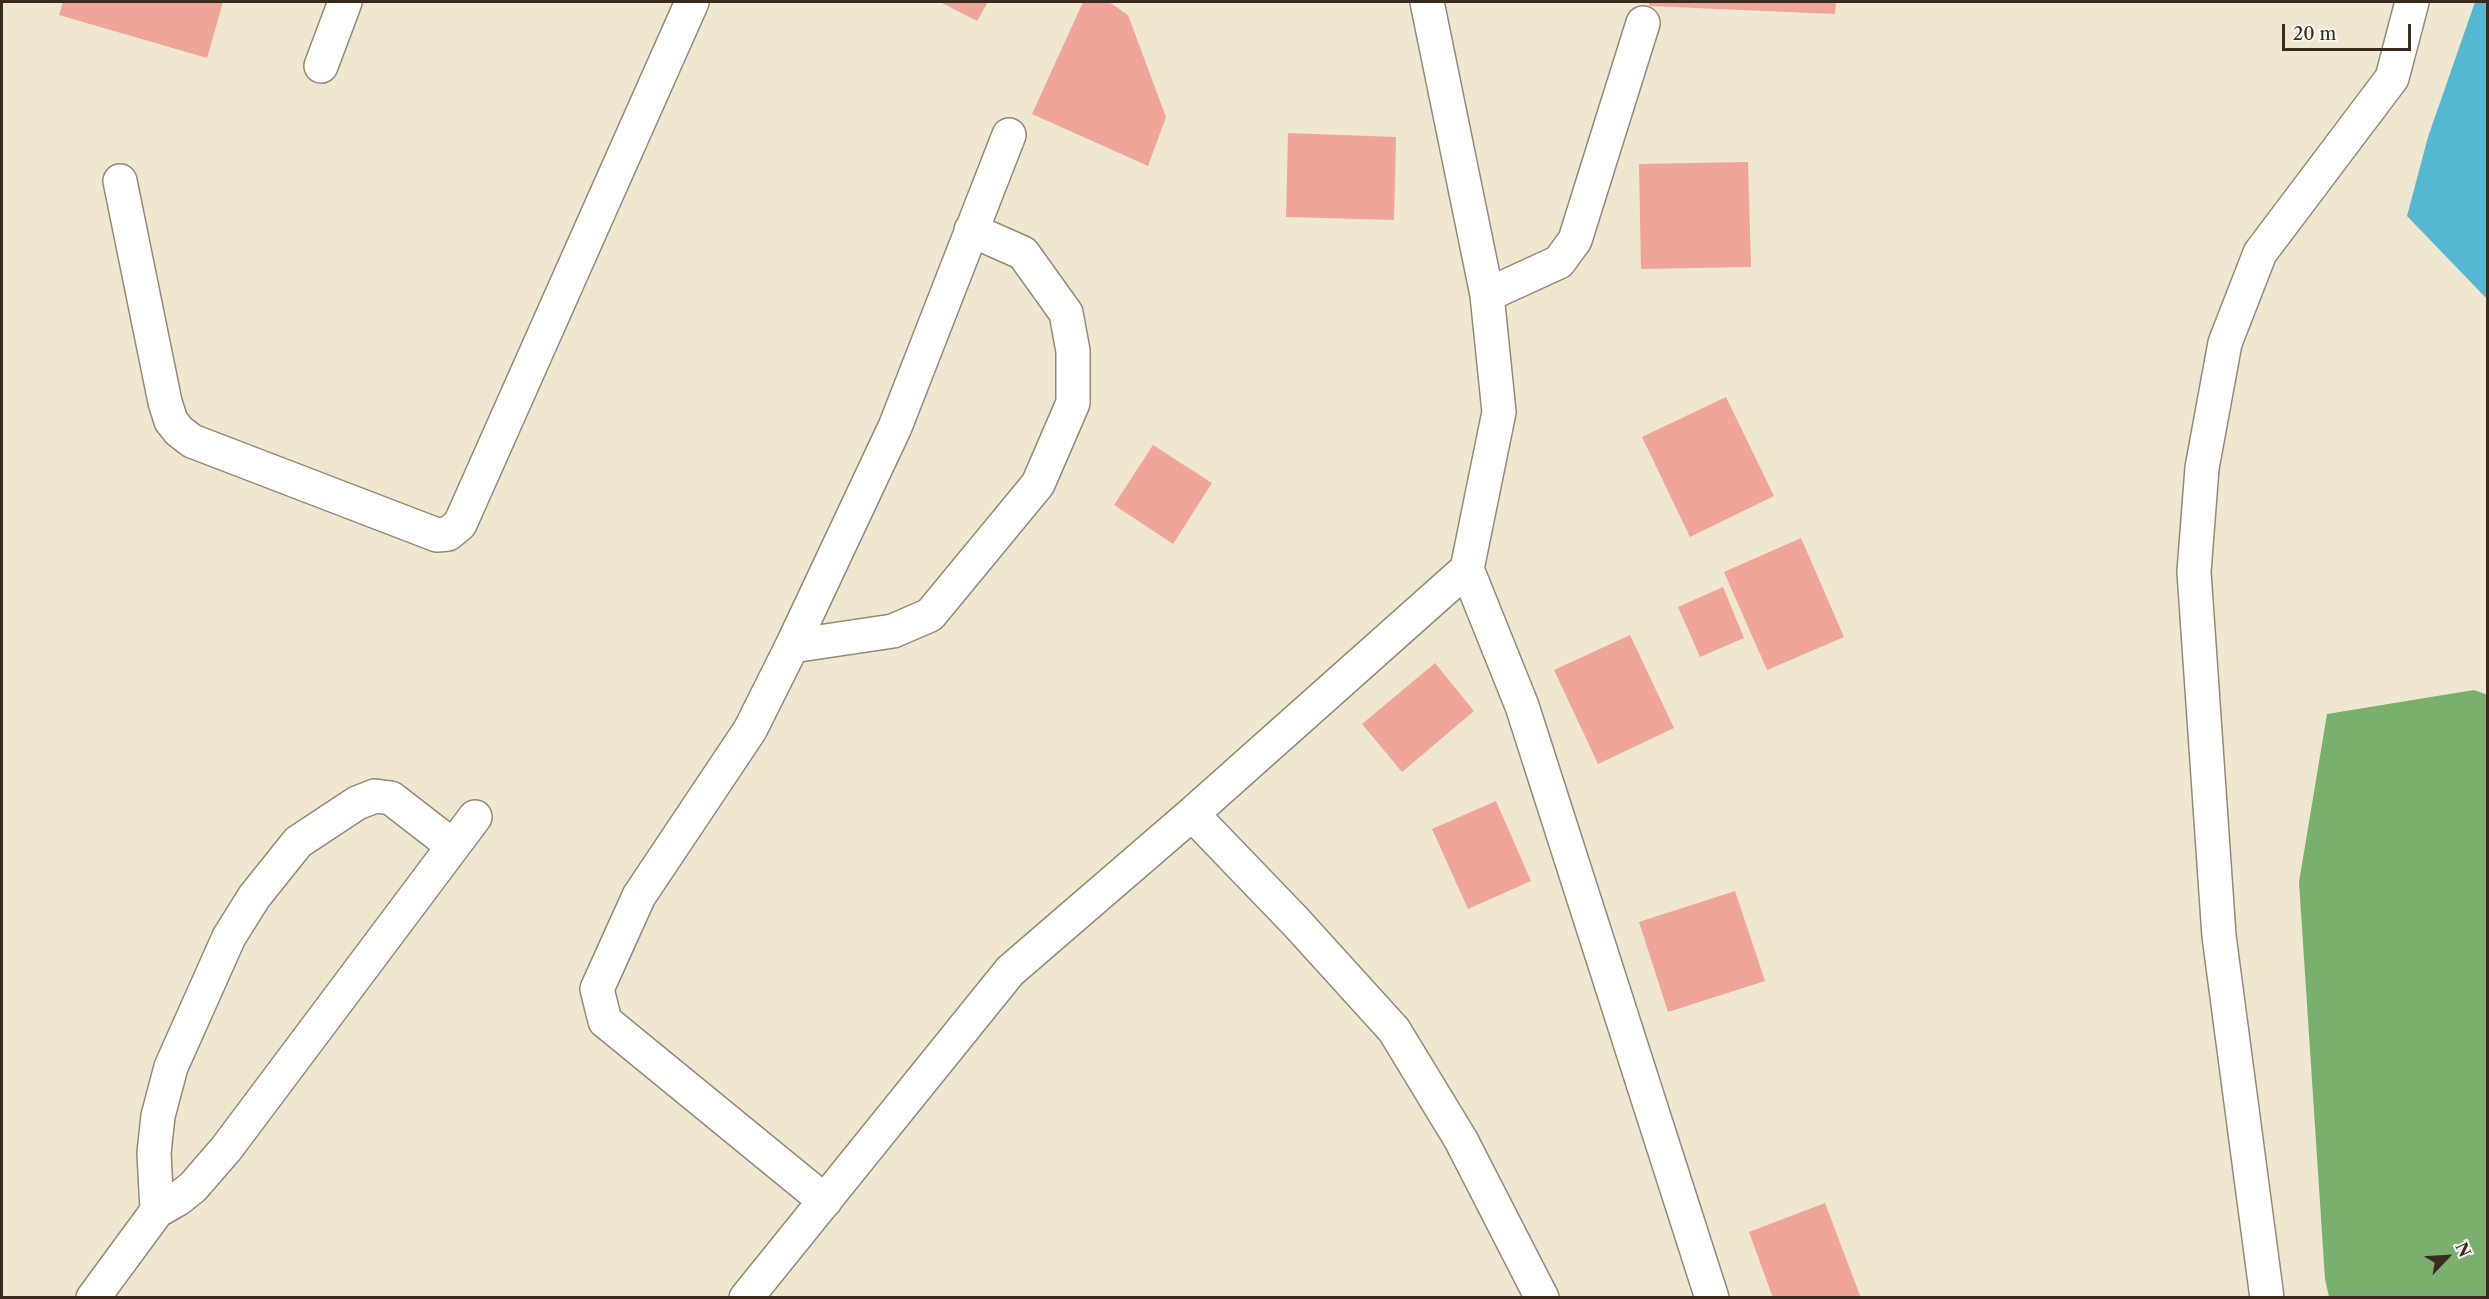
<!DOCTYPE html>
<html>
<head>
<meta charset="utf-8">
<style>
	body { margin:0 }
	#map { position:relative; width:2489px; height:1299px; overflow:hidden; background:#efe7d0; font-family:"Libre Caslon Text",serif }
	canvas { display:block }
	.frame { position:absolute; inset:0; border:3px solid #3b2a1e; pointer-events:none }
	.north { position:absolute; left:2417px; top:1227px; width:60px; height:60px; -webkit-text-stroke:4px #f6f6f2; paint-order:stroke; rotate:65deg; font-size:16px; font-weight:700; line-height:24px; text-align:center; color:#3b2a1e }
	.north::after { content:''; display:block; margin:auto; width:21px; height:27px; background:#3b2a1e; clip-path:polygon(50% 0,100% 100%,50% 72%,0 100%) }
	.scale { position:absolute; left:2282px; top:24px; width:129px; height:27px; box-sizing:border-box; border:3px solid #3b2a1e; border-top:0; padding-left:8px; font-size:18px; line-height:21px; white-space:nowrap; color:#3b2a1e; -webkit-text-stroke:4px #f6f6f2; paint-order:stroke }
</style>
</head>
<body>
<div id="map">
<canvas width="2489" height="1299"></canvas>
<div class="frame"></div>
<div class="north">N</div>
<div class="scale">20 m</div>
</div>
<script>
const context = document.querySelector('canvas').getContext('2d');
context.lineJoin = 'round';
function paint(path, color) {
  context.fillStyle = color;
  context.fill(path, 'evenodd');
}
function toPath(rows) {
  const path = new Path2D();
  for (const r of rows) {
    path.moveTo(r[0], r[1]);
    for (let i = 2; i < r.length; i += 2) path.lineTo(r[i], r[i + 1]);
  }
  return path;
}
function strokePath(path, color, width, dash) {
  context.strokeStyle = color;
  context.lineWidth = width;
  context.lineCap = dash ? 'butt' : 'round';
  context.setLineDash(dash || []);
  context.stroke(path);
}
paint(toPath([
	[2474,690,2488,695,2487,1297,2329,1297,2325,1279,2299,882,2327,714]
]), '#79b06e');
paint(toPath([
	[2475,2,2488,2,2487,299,2407,216,2428,137]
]), '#54b8d2');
paint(toPath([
	[63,2,223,2,207,58,59,15],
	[940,2,988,2,977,21],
	[1083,2,1109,2,1128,15,1166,117,1148,166,1032,114],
	[1649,2,1836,2,1835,14,1649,6],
	[1288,133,1396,137,1394,220,1286,217],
	[1748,162,1751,267,1641,269,1639,164],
	[1726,397,1774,496,1690,537,1642,437],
	[1153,445,1212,483,1173,544,1114,505],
	[1801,538,1844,637,1767,670,1724,572],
	[1723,587,1744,638,1700,657,1678,607],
	[1630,635,1674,728,1598,764,1554,670],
	[1435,663,1474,711,1402,772,1362,724],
	[1496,801,1531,881,1468,909,1432,829],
	[1735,891,1765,981,1668,1012,1639,922],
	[1825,1203,1861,1298,1773,1298,1749,1232]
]), '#f0a59b');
const street = toPath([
	[321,66,345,2],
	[120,181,165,402,171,421,179,431,192,441,437,535,448,534,460,524,692,2],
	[1487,295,1559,262,1575,240,1643,23],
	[1467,569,1522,706,1712,1298],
	[792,646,893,631,930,615,1038,484,1073,403,1073,351,1066,313,1023,253,971,230],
	[1192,814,1295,921,1394,1030,1461,1140,1542,1298],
	[825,1201,605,1021,597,989,639,896,750,730,792,646,895,427,1009,135],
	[157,1211,178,1199,193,1187,226,1149,475,817],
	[93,1298,157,1211,154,1153,158,1116,171,1067,229,937,254,897,298,842,357,803,375,796,391,798,453,846],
	[746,1298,1010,971,1192,814,1467,569,1499,412,1487,295,1427,2],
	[2267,1298,2219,936,2194,572,2202,468,2225,343,2260,253,2392,78,2412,2]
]);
strokePath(street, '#958877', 36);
strokePath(street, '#fff', 33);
</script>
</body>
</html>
